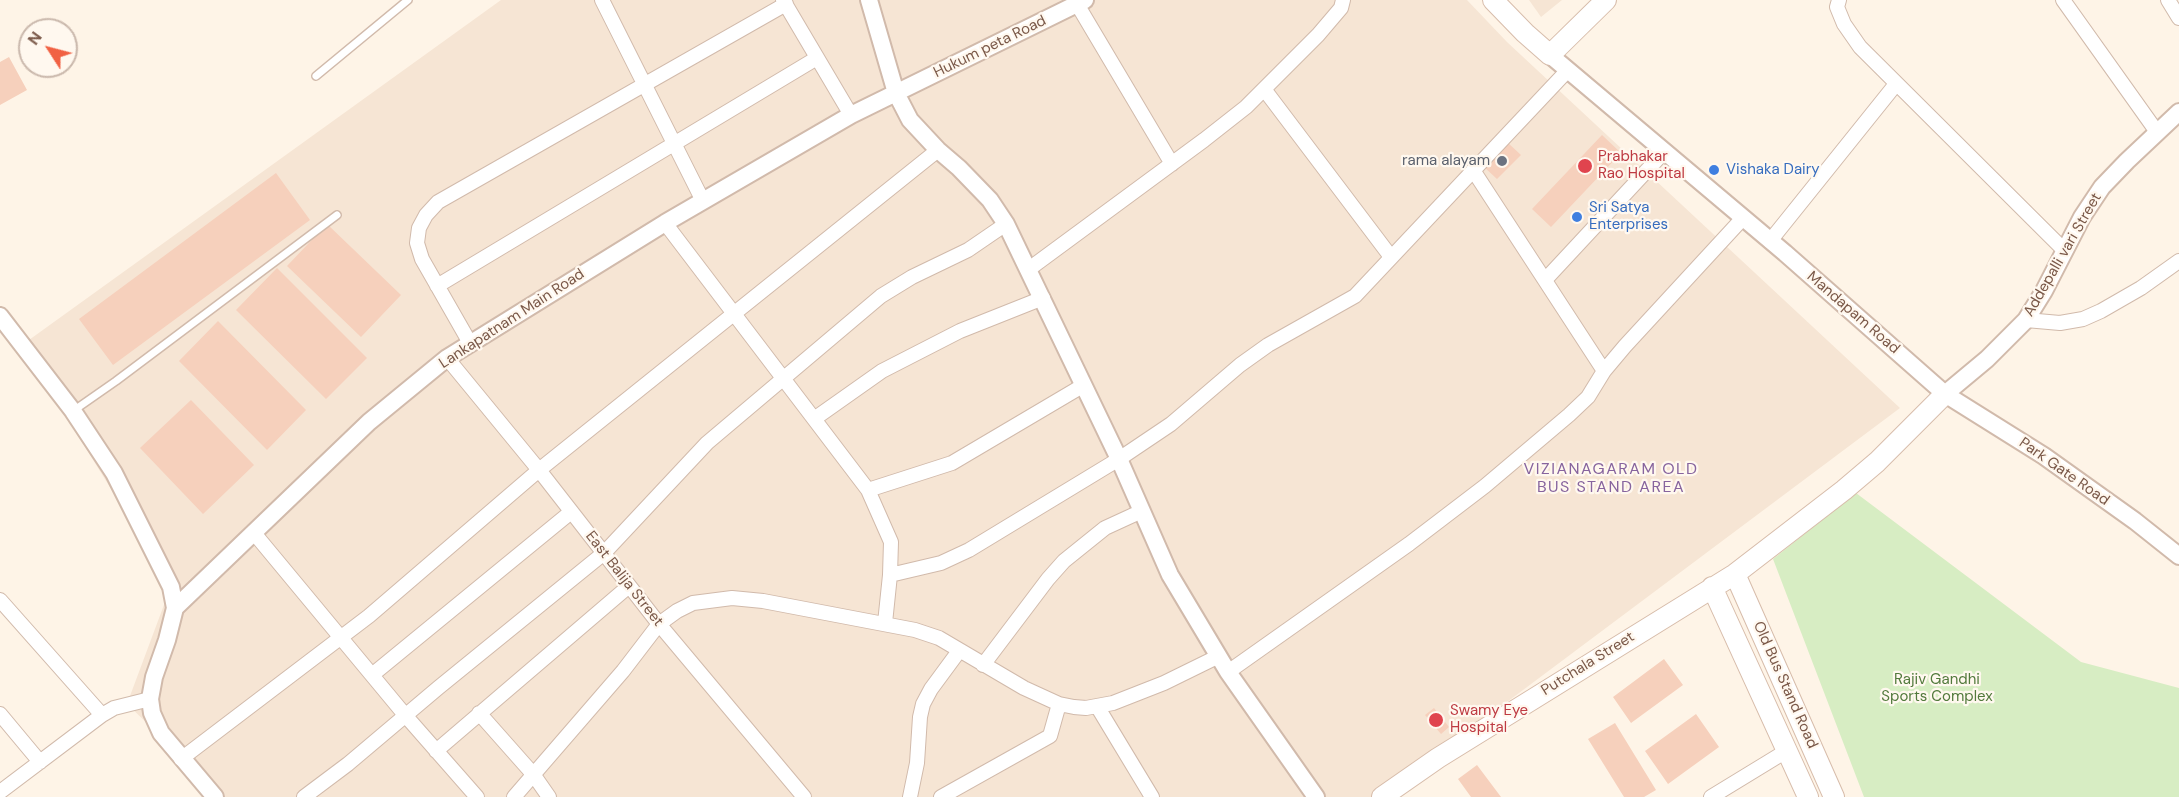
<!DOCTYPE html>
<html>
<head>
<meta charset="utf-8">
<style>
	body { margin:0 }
	#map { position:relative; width:2179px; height:797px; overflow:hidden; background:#fef4e7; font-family:"DM Sans",sans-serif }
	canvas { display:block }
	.north { position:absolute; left:18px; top:18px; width:60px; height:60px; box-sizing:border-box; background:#fff8ef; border:2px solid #cab8ac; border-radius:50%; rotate:306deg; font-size:16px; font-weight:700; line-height:24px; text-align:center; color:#7a5848 }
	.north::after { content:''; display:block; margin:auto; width:21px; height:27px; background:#f16143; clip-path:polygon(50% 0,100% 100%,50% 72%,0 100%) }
</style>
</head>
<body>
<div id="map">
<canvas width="2179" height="797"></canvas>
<div class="north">N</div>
</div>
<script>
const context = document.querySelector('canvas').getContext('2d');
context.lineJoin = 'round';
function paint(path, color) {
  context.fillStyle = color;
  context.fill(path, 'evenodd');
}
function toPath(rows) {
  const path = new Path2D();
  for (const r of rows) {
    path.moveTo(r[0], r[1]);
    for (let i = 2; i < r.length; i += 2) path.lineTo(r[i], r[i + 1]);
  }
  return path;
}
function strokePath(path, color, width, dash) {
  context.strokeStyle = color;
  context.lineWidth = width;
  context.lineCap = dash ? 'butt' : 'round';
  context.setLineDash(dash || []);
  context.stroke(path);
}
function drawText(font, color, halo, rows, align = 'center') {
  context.font = font + ' "DM Sans",sans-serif';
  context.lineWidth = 4.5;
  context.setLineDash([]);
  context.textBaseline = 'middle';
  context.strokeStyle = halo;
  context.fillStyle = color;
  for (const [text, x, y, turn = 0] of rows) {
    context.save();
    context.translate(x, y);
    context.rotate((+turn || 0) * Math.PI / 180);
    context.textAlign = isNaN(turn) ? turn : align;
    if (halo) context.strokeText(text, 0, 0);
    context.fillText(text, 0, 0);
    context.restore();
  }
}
paint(toPath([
	[501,0,1467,0,1507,42,1900,408,1380,797,224,797,127,704,171,586,22,345],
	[1529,0,1562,0,1541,17]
]), '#f6e5d4');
paint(toPath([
	[1856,493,2081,662,2179,688,2179,797,1864,797,1773,559]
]), '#d7edc3');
paint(toPath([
	[9,57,27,90,0,105,0,62],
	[1602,135,1621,153,1551,227,1532,209],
	[1507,142,1521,155,1497,179,1483,166],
	[276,173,310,220,113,365,79,319],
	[327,224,401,295,361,337,287,266],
	[277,268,367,358,326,399,236,310],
	[218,321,306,410,267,450,179,361],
	[191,400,254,465,203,514,140,448],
	[1664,659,1683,685,1631,723,1613,697],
	[1434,708,1449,727,1441,734,1425,715],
	[1696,714,1719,747,1668,784,1645,751],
	[1615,723,1656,790,1644,797,1624,797,1588,739],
	[1477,765,1501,797,1471,797,1458,779]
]), '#f6d0bc');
const service = toPath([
	[316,76,408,0],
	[73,411,116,381,337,215]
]);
const minor = toPath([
	[602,0,703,201],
	[783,0,851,115],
	[1839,0,1837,7,1844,24,1860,47,2064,250],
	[2063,0,2157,132],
	[2168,0,2179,18],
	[1077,4,1172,164],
	[1264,89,1391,257],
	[1473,170,1604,371],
	[665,223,868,490,891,542,890,575,885,623],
	[1770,241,1896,84],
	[1029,269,1204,140,1246,107,1318,35,1341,8,1343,0],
	[1545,280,1664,152],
	[437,286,817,58],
	[2026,320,2060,323,2083,319,2101,311,2141,288,2179,261],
	[470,343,422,259,417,243,419,228,426,215,438,202,786,4],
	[447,358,539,470,659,624,804,797],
	[814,419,882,371,960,331,1043,298],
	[868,490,952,463,1084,385],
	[254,533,405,715,477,797],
	[890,575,941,563,969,550,1119,459,1171,424,1240,365,1268,345,1355,296,1568,70],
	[0,600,102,715],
	[983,665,1048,579,1064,561,1105,528,1142,511],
	[1228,672,1409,544,1485,486,1569,415,1588,397,1604,371,1625,346,1743,218],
	[372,675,571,512],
	[1097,706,1152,797],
	[479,713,533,774,549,797],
	[0,714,40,762],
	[436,751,629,586],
	[181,759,369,616,539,470,938,150],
	[0,792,102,715,114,708,150,699],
	[304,797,348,764,438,688,604,553,707,443,881,296,912,277,968,250,1006,224],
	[514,797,623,671,659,624,677,611,693,603,732,598,763,601,915,630,939,638,1024,688,1059,704,1074,707,1086,708,1113,703,1164,683,1219,656],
	[910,797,917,763,920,717,923,704,931,689,959,651],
	[941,797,1050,736,1059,704],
	[1711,797,1788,750]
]);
const tertiary = toPath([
	[869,0,896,93,910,120,938,150,959,168,990,200,1006,224,1119,459,1170,575,1228,672,1316,797],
	[1550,55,1785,253,1945,394,2044,456,2135,521,2179,556],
	[0,316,73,411,114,473,171,587,175,608,167,640,154,677,150,699,152,713,161,733,215,797],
	[1945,394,1987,359,2026,320,2044,291,2082,217,2102,187,2127,161,2179,112],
	[175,608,369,422,447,358,665,223,851,115,1085,0]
]);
const secondary = toPath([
	[1493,0,1525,33,1550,55,1606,0],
	[1735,574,1834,797],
	[1712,587,1808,797],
	[1382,797,1438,758,1735,574,1844,490,1877,462,1945,394]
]);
strokePath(service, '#d1baab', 10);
strokePath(minor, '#d1baab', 16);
strokePath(tertiary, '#d1baab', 20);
strokePath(secondary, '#d7bcaa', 22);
strokePath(service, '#fff', 7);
strokePath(minor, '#fff', 14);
strokePath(tertiary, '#fff', 16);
strokePath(secondary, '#fff', 20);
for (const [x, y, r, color] of [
	[1502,161,6,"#6b7280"],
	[1585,166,8,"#e0444e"],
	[1714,170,6,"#3f7fe0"],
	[1577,217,6,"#3f7fe0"],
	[1436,720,8,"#e0444e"]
]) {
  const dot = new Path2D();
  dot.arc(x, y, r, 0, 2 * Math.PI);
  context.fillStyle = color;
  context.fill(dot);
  strokePath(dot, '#fff8ef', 2);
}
drawText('15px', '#7a5848', '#fff8ef', [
	["Hukum peta Road",990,47,-26],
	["Addepalli vari Street",2063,255,-60],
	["Mandapam Road",1853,313,41],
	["Lankapatnam Main Road",512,319,-33],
	["Park Gate Road",2064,472,35],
	["East Balija Street",624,579,52],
	["Putchala Street",1588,664,-32],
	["Old Bus Stand Road",1785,685,66]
]);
drawText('15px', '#be3a42', '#fff8ef', [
	["Prabhakar",1598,157],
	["Rao Hospital",1598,174],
	["Swamy Eye",1450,711],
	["Hospital",1450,728]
], 'left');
drawText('15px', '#5b616d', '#fff8ef', [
	["rama alayam",1490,161]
], 'right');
drawText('15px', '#366cbe', '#fff8ef', [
	["Vishaka Dairy",1726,170],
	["Sri Satya",1589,208],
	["Enterprises",1589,225]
], 'left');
drawText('15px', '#527a3c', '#fff8ef', [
	["Rajiv Gandhi",1937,680],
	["Sports Complex",1937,697]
]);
context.letterSpacing = '1.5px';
drawText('16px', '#87649e', '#fff8ef', [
	["VIZIANAGARAM OLD",1611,470],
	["BUS STAND AREA",1611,488]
]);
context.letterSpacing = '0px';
</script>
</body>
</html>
